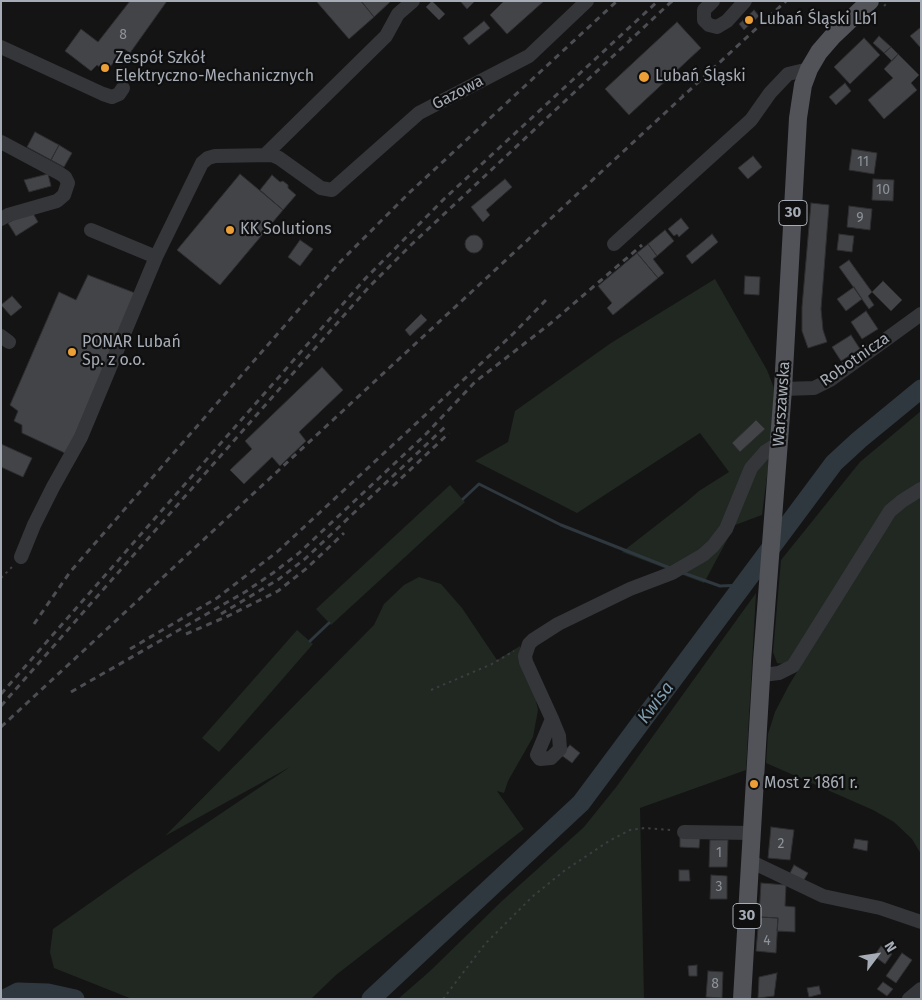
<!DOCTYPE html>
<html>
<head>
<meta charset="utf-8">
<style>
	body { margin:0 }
	#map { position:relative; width:922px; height:1000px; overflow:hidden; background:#141415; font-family:"Fira Sans",sans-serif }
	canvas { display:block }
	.frame { position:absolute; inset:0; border:2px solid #a6acb5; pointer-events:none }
	.north { position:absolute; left:852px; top:930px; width:50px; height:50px; -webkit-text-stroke:4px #0f0f10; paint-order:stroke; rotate:59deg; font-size:14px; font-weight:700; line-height:20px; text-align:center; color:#a6acb5 }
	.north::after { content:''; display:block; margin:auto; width:18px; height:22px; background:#a6acb5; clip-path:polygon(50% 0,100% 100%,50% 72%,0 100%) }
</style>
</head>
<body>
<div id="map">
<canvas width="922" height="1000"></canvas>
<div class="frame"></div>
<div class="north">N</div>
</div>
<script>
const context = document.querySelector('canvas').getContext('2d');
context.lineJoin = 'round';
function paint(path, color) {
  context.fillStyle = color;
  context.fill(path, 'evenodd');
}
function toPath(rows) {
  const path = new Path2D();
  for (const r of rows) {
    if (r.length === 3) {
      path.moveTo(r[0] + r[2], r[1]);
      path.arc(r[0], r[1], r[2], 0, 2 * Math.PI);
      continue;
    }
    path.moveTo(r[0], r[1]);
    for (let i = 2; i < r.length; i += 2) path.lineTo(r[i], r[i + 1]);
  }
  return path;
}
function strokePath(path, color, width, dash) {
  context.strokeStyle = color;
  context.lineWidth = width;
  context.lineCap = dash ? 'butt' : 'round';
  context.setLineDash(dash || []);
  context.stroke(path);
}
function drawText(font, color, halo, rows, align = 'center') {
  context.font = font + ' "Fira Sans",sans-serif';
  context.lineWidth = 4.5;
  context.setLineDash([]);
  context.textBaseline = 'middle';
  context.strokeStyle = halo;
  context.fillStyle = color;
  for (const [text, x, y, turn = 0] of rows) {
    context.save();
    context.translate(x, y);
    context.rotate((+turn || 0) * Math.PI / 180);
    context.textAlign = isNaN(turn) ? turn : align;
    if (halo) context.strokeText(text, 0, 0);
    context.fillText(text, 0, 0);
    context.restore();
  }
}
paint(toPath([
	[715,279,767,370,774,388,773,429,762,515,735,525,704,583,622,552,685,503,699,491,729,472,700,433,577,513,475,461,508,442,515,411,611,343],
	[756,420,764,429,740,452,732,443],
	[921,411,921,482,894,499,789,661,783,664,777,663,773,652,781,560,860,462],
	[450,485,465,502,331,625,316,609],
	[921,495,921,854,912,839,894,822,873,810,766,763,768,734,775,712,789,685,877,542,897,513],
	[419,577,441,584,462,608,497,660,520,646,521,662,533,687,538,710,533,737,508,781,504,793,497,791,524,829,336,975,311,999,132,999,54,968,50,952,53,929,131,874,290,767,165,836,374,625,384,604,404,585],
	[756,593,746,770,640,808,644,999,398,999,429,972,502,901,584,827,617,786],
	[297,630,313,644,219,752,202,738]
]), '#202821');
strokePath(toPath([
	[463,499,479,484,561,525,670,568],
	[681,572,720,586,745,585],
	[310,641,329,623]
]), '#2e383e', 3);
strokePath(toPath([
	[4,999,18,992,48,993,75,999],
	[371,999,581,803,834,463,859,440,921,389]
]), '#2e383e', 19);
const building = toPath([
	[130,1,167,1,130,53,124,49,106,72,97,65,91,71,65,51,81,29,98,42,130,1],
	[316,1,361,1,374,17,349,39,316,1],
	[361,1,391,1,374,17,361,1],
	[432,1,445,14,439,20,426,7,432,1],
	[460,1,475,1,467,9,460,1],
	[504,1,544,1,507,34,490,15,504,1],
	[754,10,759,16,744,30,739,24,754,10],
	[484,21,490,28,469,45,463,38,484,21],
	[677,22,701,48,629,115,605,89,677,22],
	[921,27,921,48,910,36,921,27],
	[879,36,891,47,884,53,873,43,879,36],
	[864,38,880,55,850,84,834,67,864,38],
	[891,47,898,54,892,61,884,53,891,47],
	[898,54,919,75,911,83,917,90,884,119,868,100,893,78,884,69,898,54],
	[845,83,851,91,836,105,829,97,845,83],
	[35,132,59,145,51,160,27,147,35,132],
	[59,145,72,153,64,167,51,160,59,145],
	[852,149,877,153,874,174,849,170,852,149],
	[753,156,762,167,748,179,738,168,753,156],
	[48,174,51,186,29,192,24,180,48,174],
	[240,174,283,210,220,285,177,250,240,174],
	[272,175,280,182,283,181,288,185,288,188,296,195,283,210,260,190,272,175],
	[505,179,512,187,486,210,490,215,483,222,471,207,505,179],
	[873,179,894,180,893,201,872,200,873,179],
	[811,203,829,205,821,309,823,330,827,342,808,348,802,331,802,307,811,203],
	[849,206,872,209,870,230,847,227,849,206],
	[31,210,38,222,16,236,8,223,31,210],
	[681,218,689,228,679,237,677,234,674,236,668,229,681,218],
	[665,230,674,241,657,256,648,244,665,230],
	[712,234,718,242,692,264,686,256,712,234],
	[839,234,854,236,852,252,837,250,839,234],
	[474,244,9],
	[300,240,313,249,300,266,288,257,300,240],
	[648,244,657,256,653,259,664,273,658,278,637,253,648,244],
	[637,253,658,278,613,315,607,308,612,303,598,286,637,253],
	[849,260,872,292,868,296,874,305,869,309,839,267,849,260],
	[88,275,135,293,67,454,22,433,22,425,14,421,18,411,10,405,59,292,76,300,88,275],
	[745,276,760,277,759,295,744,294,745,276],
	[883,281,902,300,891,311,872,292,883,281],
	[854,287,862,299,846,311,837,299,854,287],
	[12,296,22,307,11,316,1,305,12,296],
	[866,311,878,329,862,339,851,322,866,311],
	[421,314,427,320,410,336,405,330,421,314],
	[851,335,860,349,841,361,832,347,851,335],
	[322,367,343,390,299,432,306,441,280,466,272,457,244,484,230,470,252,449,245,441,322,367],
	[756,420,765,429,740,452,732,443,756,420],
	[1,444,32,458,23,477,1,467,1,444],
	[570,745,580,753,572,763,561,755,570,745],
	[771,827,794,830,790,860,768,858,771,827],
	[680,836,700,837,699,848,680,847,680,836],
	[855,839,868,841,867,851,853,848,855,839],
	[710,840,728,840,727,867,709,867,710,840],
	[794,865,808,873,801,885,788,877,794,865],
	[679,870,689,870,690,881,679,881,679,870],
	[711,875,727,876,727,899,710,899,711,875],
	[761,883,786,885,785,906,795,907,795,932,777,931,778,918,759,917,761,883],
	[759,917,778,918,776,953,756,951,759,917],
	[881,946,892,954,885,964,874,956,881,946],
	[902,953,912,960,896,983,886,976,902,953],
	[697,965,697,976,689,976,688,966,697,965],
	[708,971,723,972,722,998,706,997,708,971],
	[777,973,774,996,758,998,759,977,777,973],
	[883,982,893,989,887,996,877,989,883,982],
	[819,986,821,994,809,997,807,988,819,986]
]);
paint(building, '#434448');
strokePath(building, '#2e2e31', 1);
strokePath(toPath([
	[671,1,673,4],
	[884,6,889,1],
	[629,37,632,41],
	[709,70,712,73],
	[682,94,685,98],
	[647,127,650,130],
	[1,578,14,565],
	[431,690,492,664,514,651],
	[443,999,485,944,532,897,564,871,609,841,630,830,645,828,671,830]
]), '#3b3d41', 2, [2.5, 4]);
strokePath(toPath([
	[713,1,704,10,704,20,709,25,717,27,727,21,745,1],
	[1,47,103,94,112,97,119,94,123,88],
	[1,142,59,173,65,177,68,183,64,195,57,201,8,215,1,219],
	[266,154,386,36,398,14,413,1],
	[91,230,156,257,202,163,208,158,215,156,272,155,279,158,321,188,332,190,419,113,529,56,587,1],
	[614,244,751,120,770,93,788,74,809,69],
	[1,336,9,342],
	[783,389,814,388,830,380,921,314],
	[21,557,34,525,53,487,81,437,156,257],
	[762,675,779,673,793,666,890,511,902,501,921,489],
	[552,719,537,755,540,759,551,758,560,749,559,736,552,719,526,662,525,656,529,644,533,640,558,624,630,589,672,573,703,555,713,546,726,529,751,468,765,452,779,443],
	[684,832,751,833],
	[749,863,756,864,823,896,880,908,921,922],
	[909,999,921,989]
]), '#35363a', 14);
strokePath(toPath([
	[742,999,762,661,783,389,798,118,803,85,809,69,819,52,832,37,870,1]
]), '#515359', 18);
strokePath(toPath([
	[393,486,449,433],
	[221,614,279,579,306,558,445,427],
	[34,624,70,572,341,261,409,193,617,1],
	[186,634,228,616,278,591,307,568,344,533],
	[130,649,217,598,277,552,514,333,546,300],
	[71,692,245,592,273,573,299,553,426,434,475,382,551,323,642,245],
	[1,694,363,281,444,199,658,1],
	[1,706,368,288,411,245,672,1],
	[1,727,786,1]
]), '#4c4e53', 3, [6, 5]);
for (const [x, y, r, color] of [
	[749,20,5,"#eb9f36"],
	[105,68,5,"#eb9f36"],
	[644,77,6,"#eb9f36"],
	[230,230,5,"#eb9f36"],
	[72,352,5,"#eb9f36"],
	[754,784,5,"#eb9f36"]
]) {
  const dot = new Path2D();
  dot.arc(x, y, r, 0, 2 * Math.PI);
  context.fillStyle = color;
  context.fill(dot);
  strokePath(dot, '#0f0f10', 2);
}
drawText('14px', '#8d929a', null, [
	["8",123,35],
	["11",863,162],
	["10",883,190],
	["9",860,218],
	["2",781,844],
	["1",719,853],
	["3",719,887],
	["4",767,941],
	["8",715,984]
]);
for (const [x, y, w] of [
	[793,213,28],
	[747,916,28]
]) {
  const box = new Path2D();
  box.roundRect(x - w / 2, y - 12.5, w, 25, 4);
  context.fillStyle = '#0f0f10';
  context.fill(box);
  strokePath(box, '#a6acb5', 1);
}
drawText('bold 15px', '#a6acb5', null, [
	["30",793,213],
	["30",747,916]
]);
drawText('16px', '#a6acb5', '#0f0f10', [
	["Lubań Śląski Lb1",759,20],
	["Zespół Szkół",115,59],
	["Elektryczno-Mechanicznych",115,77],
	["Lubań Śląski",655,77],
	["KK Solutions",240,230],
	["PONAR Lubań",82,343],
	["Sp. z o.o.",82,361],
	["Most z 1861 r.",764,784]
], 'left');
drawText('16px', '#a6acb5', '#0f0f10', [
	["Gazowa",458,93,-28],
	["Robotnicza",855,360,-35],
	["Warszawska",782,404,-86]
]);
drawText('italic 18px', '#7e9caf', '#0f0f10', [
	["Kwisa",656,703,-53]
]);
</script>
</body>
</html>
